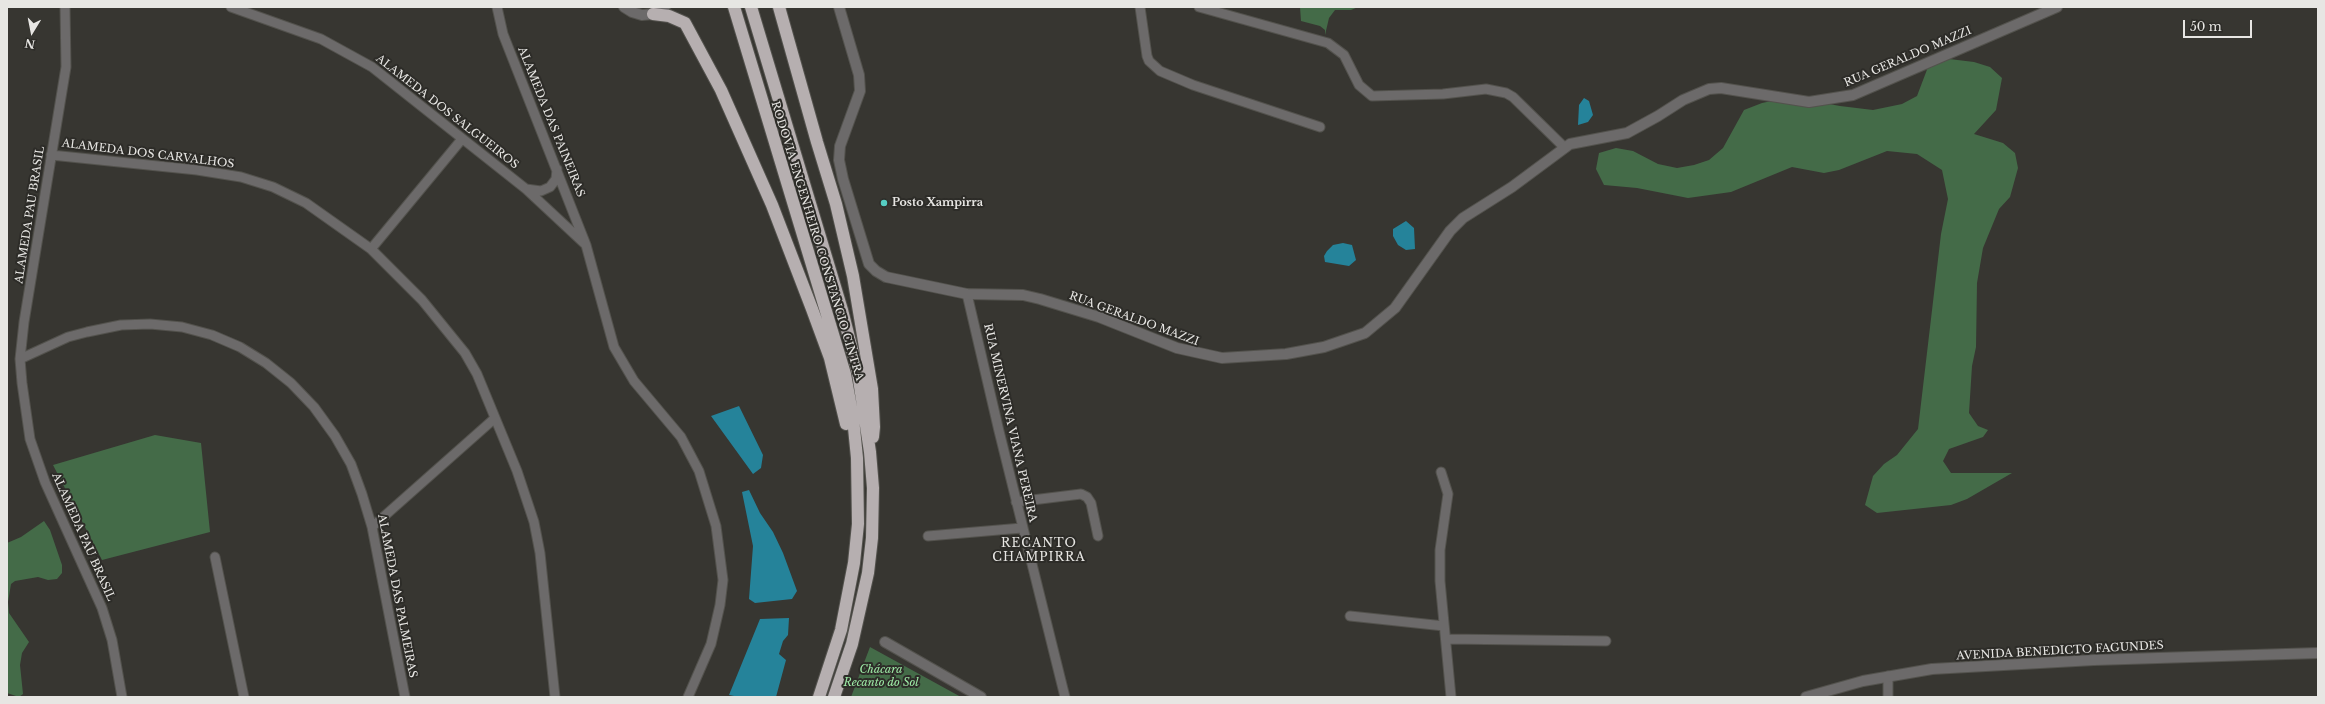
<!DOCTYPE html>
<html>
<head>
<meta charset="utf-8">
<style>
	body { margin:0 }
	#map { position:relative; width:2325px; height:704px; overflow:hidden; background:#373631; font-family:"Libre Baskerville",serif }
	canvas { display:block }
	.frame { position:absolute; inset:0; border:8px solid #e7e6e3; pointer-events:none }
	.north { position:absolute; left:12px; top:12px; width:40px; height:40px; -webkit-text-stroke:3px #2d2c28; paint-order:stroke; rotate:190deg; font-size:11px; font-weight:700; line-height:16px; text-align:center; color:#e7e6e3 }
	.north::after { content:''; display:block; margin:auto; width:14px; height:18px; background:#e7e6e3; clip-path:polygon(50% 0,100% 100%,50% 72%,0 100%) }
	.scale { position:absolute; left:2183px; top:20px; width:69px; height:18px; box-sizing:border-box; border:2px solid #e7e6e3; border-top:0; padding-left:5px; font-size:12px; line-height:14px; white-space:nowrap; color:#e7e6e3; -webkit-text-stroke:3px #2d2c28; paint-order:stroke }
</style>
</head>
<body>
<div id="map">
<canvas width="2325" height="704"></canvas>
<div class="frame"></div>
<div class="north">N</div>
<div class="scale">50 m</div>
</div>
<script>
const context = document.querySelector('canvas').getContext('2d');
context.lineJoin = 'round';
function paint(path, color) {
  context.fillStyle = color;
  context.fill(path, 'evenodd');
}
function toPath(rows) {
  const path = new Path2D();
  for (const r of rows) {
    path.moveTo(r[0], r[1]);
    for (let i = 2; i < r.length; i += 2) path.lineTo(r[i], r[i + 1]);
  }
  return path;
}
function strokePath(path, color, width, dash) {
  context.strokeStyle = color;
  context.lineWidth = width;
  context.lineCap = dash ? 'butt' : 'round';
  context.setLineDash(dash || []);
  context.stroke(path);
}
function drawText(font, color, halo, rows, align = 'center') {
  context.font = font + ' "Libre Baskerville",serif';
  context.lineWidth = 4;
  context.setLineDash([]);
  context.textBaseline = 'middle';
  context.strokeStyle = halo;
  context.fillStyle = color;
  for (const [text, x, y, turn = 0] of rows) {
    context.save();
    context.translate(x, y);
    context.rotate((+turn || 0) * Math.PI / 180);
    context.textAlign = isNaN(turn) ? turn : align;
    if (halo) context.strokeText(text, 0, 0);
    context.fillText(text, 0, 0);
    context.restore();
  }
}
paint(toPath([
	[1300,7,1358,7,1351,10,1335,10,1329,18,1325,35,1325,30,1320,26,1301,21],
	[1941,58,1974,62,1990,67,2002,78,1996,110,1974,134,2003,143,2015,153,2018,168,2010,197,1999,209,1983,248,1977,283,1976,347,1972,366,1969,413,1978,426,1988,430,1983,437,1949,449,1943,461,1951,473,2012,473,1967,499,1951,505,1877,513,1865,505,1873,476,1884,464,1897,455,1918,429,1941,234,1948,199,1942,170,1917,154,1887,151,1839,170,1824,173,1792,167,1731,192,1688,198,1637,188,1604,185,1596,169,1599,153,1616,148,1633,151,1658,164,1677,168,1694,165,1709,160,1723,148,1744,110,1762,103,1791,97,1840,106,1873,110,1902,104,1917,96,1928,67],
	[155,435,201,443,210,532,102,560,53,465],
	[44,521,50,530,62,565,62,573,57,579,48,580,38,577,15,581,11,584,8,602,9,613,29,642,22,653,20,665,23,694,19,697,7,693,7,543,21,537],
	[870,647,961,697,851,697]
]), '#446b48');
paint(toPath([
	[1584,98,1589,101,1593,115,1588,122,1578,125,1579,105],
	[1406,221,1414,228,1415,249,1406,250,1398,245,1393,236,1393,229],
	[1343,243,1352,245,1356,260,1349,266,1325,262,1324,256,1327,251,1333,245],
	[739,406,763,455,761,468,753,474,711,416],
	[749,490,760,513,773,532,783,553,797,591,792,599,755,603,749,599,753,546,742,492],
	[789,618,788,635,783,641,779,654,786,660,776,697,739,697,729,695,760,619]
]), '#25839a');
const minor = toPath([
	[65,7,66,67,24,322,20,359,22,383,30,439,45,482,102,608,112,640,122,697],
	[231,7,321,39,372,67,526,189,585,244],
	[497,7,503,34,586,245,614,347,634,381,681,437,699,471,716,526,723,580,720,605,711,644,688,697],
	[1140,7,1147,56,1149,61,1160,71,1193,85,1320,127],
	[1199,7,1328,43,1344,55,1359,85,1372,96,1443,94,1486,89,1506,93,1513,97,1565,148],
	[51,155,197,170,241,177,273,187,306,203,371,249,422,300,465,353,477,374,517,471,534,522,540,553,555,697],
	[526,189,541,191,550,187,556,179,557,169],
	[371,249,462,139],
	[967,294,999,431,1065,697],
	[20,359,68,337,87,332,121,325,150,324,182,327,212,335,240,347,266,363,291,383,314,407,335,436,351,464,362,494,372,527,405,697],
	[1441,472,1448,494,1440,550,1440,581,1451,697],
	[1016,502,1081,494,1087,497,1091,503,1098,536],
	[372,527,495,418],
	[928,536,1022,528],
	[215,557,244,697],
	[1350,616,1444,626],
	[1446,639,1606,641],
	[1888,676,1888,697]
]);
const tertiary = toPath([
	[624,7,632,12,642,15,653,14,665,7],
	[839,7,859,75,860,91,840,146,839,160,843,179,869,264,876,271,886,277,967,294,1023,295,1040,299,1099,317,1177,348,1222,358,1286,354,1324,347,1365,333,1395,308,1450,231,1463,218,1512,187,1570,144,1627,133,1658,116,1683,100,1709,89,1721,88,1809,102,1853,95,2057,7],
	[885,642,981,697],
	[1806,697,1863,681,1932,669,2094,660,2318,653]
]);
const motorway = toPath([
	[734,7,845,374,853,418,857,458,858,524,854,563,841,630,819,697],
	[751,7,842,310,858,373,870,452,873,488,872,538,868,573,852,644,834,697],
	[779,7,817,142,836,204,853,276,872,389,874,427,873,437],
	[653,14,669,16,685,23,721,90,772,205,812,309,830,358,846,424]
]);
strokePath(minor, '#53524d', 11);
strokePath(tertiary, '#53524d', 12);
strokePath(motorway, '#53524d', 14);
strokePath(minor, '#6c6a6a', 9);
strokePath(tertiary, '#6c6a6a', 10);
strokePath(motorway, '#b6afb0', 12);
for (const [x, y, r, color] of [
	[884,203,4,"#56cec3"]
]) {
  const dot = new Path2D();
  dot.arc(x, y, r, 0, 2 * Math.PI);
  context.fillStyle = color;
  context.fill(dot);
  strokePath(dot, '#2d2c28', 1.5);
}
drawText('11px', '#e7e6e3', '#2d2c28', [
	["RUA GERALDO MAZZI",1908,57,-23],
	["ALAMEDA DOS SALGUEIROS",447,112,38],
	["ALAMEDA DAS PAINEIRAS",551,122,68],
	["ALAMEDA DOS CARVALHOS",148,154,7],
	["ALAMEDA PAU BRASIL",30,215,-81],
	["RODOVIA ENGENHEIRO CONSTANCIO CINTRA",817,241,73],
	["RUA GERALDO MAZZI",1134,319,20],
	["RUA MINERVINA VIANA PEREIRA",1010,423,77],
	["ALAMEDA PAU BRASIL",83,537,66],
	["ALAMEDA DAS PALMEIRAS",397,596,79],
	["AVENIDA BENEDICTO FAGUNDES",2060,651,-3]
]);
drawText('bold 11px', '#e7e6e3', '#2d2c28', [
	["Posto Xampirra",892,203]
], 'left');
drawText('italic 11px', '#9feda8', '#2d2c28', [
	["Chácara",881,670],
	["Recanto do Sol",881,683]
]);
context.letterSpacing = '1px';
drawText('12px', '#e7e6e3', '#2d2c28', [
	["RECANTO",1039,544],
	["CHAMPIRRA",1039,558]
]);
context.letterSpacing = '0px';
</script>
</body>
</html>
